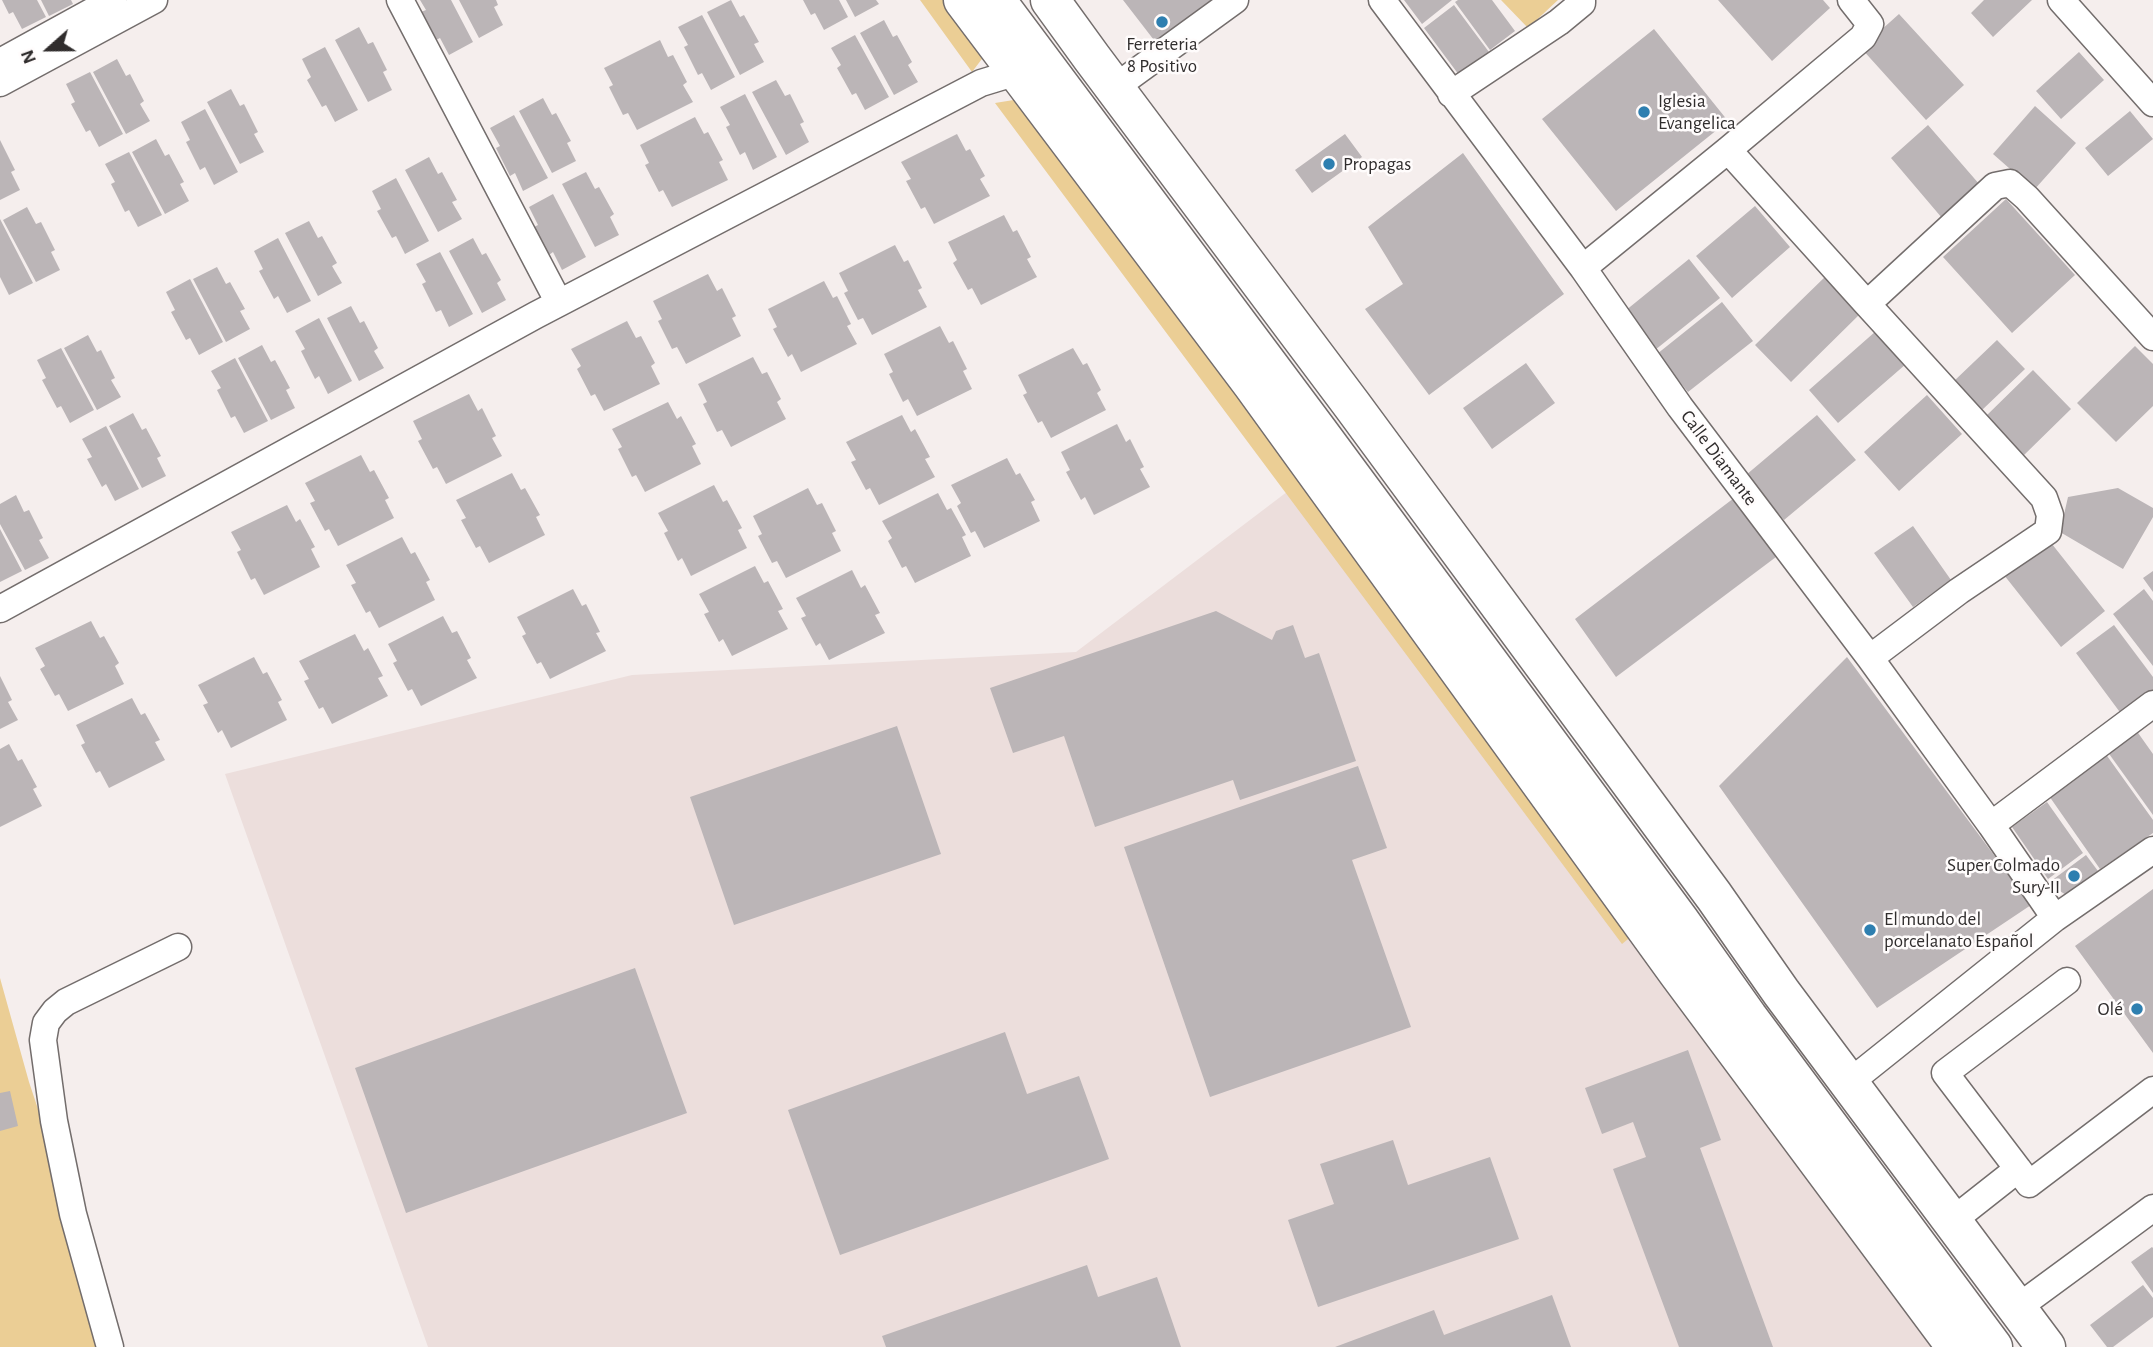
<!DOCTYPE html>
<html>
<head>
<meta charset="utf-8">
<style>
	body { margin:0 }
	#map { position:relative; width:2153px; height:1347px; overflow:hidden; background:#f5eeed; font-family:"Alegreya Sans",sans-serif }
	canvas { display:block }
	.north { position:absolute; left:14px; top:14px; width:70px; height:70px; -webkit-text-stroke:5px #fffcfc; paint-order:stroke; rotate:249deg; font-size:19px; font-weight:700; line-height:28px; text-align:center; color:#302d2d }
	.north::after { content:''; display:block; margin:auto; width:24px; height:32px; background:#302d2d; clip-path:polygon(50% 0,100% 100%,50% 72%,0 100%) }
</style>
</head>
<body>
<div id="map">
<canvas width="2153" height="1347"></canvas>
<div class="north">N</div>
</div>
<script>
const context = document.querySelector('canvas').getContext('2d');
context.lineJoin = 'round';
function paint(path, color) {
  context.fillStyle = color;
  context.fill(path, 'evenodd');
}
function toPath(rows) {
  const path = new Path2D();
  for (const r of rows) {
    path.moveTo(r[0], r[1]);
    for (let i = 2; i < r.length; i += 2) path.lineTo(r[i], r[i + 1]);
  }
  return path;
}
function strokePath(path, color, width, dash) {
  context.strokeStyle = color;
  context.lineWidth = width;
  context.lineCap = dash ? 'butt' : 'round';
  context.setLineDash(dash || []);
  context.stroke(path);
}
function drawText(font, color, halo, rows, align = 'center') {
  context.font = font + ' "Alegreya Sans",sans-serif';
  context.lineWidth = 5;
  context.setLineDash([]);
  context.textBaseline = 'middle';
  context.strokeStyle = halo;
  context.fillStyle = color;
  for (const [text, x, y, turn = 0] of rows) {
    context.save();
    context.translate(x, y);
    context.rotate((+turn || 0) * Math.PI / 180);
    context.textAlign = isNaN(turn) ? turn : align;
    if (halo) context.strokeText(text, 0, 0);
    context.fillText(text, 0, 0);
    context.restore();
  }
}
paint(toPath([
	[1329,460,1983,1347,428,1347,225,774,632,675,1076,652]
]), '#ecdedc');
paint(toPath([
	[920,0,994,0,1010,22,972,72],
	[1501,0,1558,0,1528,28],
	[1026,98,1667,907,1622,944,995,103],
	[0,978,29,1082,73,1214,110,1347,0,1347]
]), '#ebce95');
paint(toPath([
	[2,0,37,0,46,17,22,29,13,12,9,14],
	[41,0,71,0,73,4,49,16],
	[420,0,451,0,473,42,449,55,440,38,436,40,421,12,426,10],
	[459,0,496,0,498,5,494,7,503,25,479,38],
	[731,0,740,17,744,15,759,42,754,44,764,62,740,75,707,12],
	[803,0,839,0,848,17,824,30,815,13,811,15],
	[846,0,876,0,879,4,855,17],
	[1123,0,1213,0,1157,44],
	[1404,0,1452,0,1422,24],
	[1458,0,1492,0,1515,31,1490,50,1455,2],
	[1718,0,1823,0,1830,8,1772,61],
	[1984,0,2032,0,1993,37,1971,13],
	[1454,5,1489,52,1459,75,1424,28],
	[1899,14,1964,85,1926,120,1861,48],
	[702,15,735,77,711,90,702,73,698,75,684,47,688,45,678,27],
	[884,20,893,37,897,35,912,62,908,65,918,82,894,95,860,33],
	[359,27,368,44,373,42,387,70,383,72,392,90,368,102,335,40],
	[1654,29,1728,121,1616,211,1542,119],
	[855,35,889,97,865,110,856,93,852,95,837,68,841,65,831,48],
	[660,40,668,57,673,55,687,82,683,85,693,102,637,130,628,113,623,115,609,87,613,85,604,68],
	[325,47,358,110,335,122,326,105,322,107,307,80,311,77,302,59],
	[2079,52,2104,80,2061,119,2036,91],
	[117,59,126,76,130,74,144,101,140,104,150,121,126,134,93,72],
	[90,72,123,134,99,147,90,130,86,132,71,104,75,102,66,84],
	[776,80,785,96,790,94,804,122,800,124,809,142,786,155,752,92],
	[231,89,240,106,244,104,258,132,254,134,264,152,240,164,207,102],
	[745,94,777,157,753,170,745,152,740,155,726,127,730,125,720,107],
	[543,98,552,115,556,113,571,141,567,143,576,161,552,173,519,111],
	[2035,106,2076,143,2034,190,1993,154],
	[205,109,238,172,214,185,205,167,200,170,186,142,190,140,181,122],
	[2130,111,2153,139,2108,176,2085,148],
	[514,115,548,178,523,191,515,173,510,176,496,148,500,146,490,128],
	[695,117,704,134,708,132,723,160,719,162,728,180,672,207,663,190,659,192,645,165,649,163,640,145],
	[1928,125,1980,185,1942,218,1891,158],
	[957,134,966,151,970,149,985,176,980,179,990,196,934,224,925,207,921,209,906,181,911,179,901,162],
	[1345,134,1362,157,1312,193,1295,170],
	[156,139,165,156,169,154,184,182,180,184,189,201,165,214,132,152],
	[0,140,15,170,11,172,20,190,0,200],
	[129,152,162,215,138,227,129,210,125,212,111,184,115,182,105,164],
	[1463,153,1564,294,1429,395,1365,309,1403,284,1368,227],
	[429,157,438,174,442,172,457,200,452,202,462,219,438,232,405,170],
	[586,172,595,189,599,187,614,214,610,217,619,235,595,247,562,184],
	[396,178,429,241,405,254,396,236,392,238,377,211,381,209,372,191],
	[553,194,586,257,562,270,553,252,549,255,534,227,538,225,529,207],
	[2006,199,2075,275,2012,333,1943,257],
	[1755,206,1790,247,1732,298,1696,256],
	[27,207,36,224,41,222,55,250,51,252,60,270,36,282,3,220],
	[1004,215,1013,232,1017,230,1031,257,1027,259,1037,277,981,305,972,288,968,290,953,263,957,260,948,242],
	[0,219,33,283,9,295,0,277],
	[309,221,318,238,322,236,337,263,332,266,342,283,318,296,285,233],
	[278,238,311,301,287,313,278,296,274,299,259,271,263,269,254,251],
	[473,238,482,255,486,253,501,280,497,283,506,300,482,313,449,251],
	[895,245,904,262,908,260,922,288,918,290,927,307,872,335,863,318,858,320,844,293,848,291,839,273],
	[440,252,473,314,449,327,441,310,436,312,422,284,426,282,416,264],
	[1689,259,1720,298,1655,350,1625,311],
	[217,267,226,284,230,282,245,309,240,311,250,329,226,342,193,279],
	[708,274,717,291,722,288,736,316,732,318,741,336,686,364,677,347,672,349,658,321,662,319,653,301],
	[1828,274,1863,311,1791,382,1755,345],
	[190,279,223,342,199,355,190,338,186,340,171,312,175,310,166,292],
	[824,281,833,298,837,296,851,324,847,326,857,344,801,372,792,354,788,357,773,329,777,327,768,309],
	[1722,302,1753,341,1688,392,1657,354],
	[351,306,360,323,364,321,378,348,374,351,384,368,359,381,327,318],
	[319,318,352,381,328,394,319,376,315,379,301,351,305,349,295,331],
	[627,321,636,338,641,336,655,363,651,366,660,384,604,411,595,394,591,396,577,369,581,366,571,349],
	[940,326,949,343,953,341,967,369,963,371,972,389,917,416,908,399,903,402,889,374,893,372,884,354],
	[1876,331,1906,364,1838,423,1809,390],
	[88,335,97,352,101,350,115,378,111,380,121,397,97,410,64,348],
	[1997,340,2025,369,1981,411,1953,382],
	[262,345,271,362,275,360,290,388,286,390,295,408,271,420,238,358],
	[2135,346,2153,364,2153,406,2116,442,2077,403],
	[61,348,94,410,70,423,61,406,57,408,42,380,46,378,37,360],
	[1073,348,1083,365,1087,363,1101,390,1097,393,1106,410,1051,438,1042,421,1038,423,1023,395,1027,393,1018,375],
	[753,357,762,374,767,372,781,399,777,402,786,419,731,447,722,430,717,432,703,404,707,402,698,384],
	[235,358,268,421,244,433,235,416,231,418,217,390,221,388,211,371],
	[1526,363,1555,403,1492,449,1463,408],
	[2033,370,2071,409,2022,457,1984,418],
	[469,394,478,411,482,408,496,436,492,438,502,456,446,484,437,467,433,469,418,441,422,439,413,421],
	[1927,395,1962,434,1899,491,1864,452],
	[668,402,677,419,681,416,696,444,692,446,701,464,645,492,636,475,632,477,618,449,622,447,612,429],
	[133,413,142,430,146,428,161,456,157,458,166,476,142,488,109,426],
	[902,415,911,432,915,429,930,457,925,459,935,477,879,505,870,488,866,490,851,462,856,460,846,442],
	[1817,415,1856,460,1784,520,1746,475],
	[1117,424,1126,442,1130,439,1144,467,1140,469,1150,487,1094,515,1085,497,1081,500,1066,472,1070,470,1061,452],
	[106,426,139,489,115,501,106,484,102,487,87,459,92,457,82,439],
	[361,455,370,472,374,470,389,498,385,500,394,518,338,546,329,529,325,531,310,503,315,501,305,483],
	[1007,458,1016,475,1020,473,1035,500,1031,502,1040,521,984,548,975,531,971,533,957,506,961,503,951,485],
	[512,473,521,490,525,488,540,515,536,517,545,535,489,563,480,546,476,548,461,520,466,518,456,500],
	[714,485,723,502,727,500,742,528,738,530,747,548,691,576,682,558,678,561,664,533,668,531,658,513],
	[808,488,817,505,822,503,836,531,832,533,841,551,786,578,777,561,772,563,758,536,762,534,753,516],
	[2118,488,2153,508,2153,517,2123,569,2060,532,2068,497],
	[938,493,947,510,951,508,966,535,962,537,971,556,915,583,906,566,902,568,888,541,892,538,882,521],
	[16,495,24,512,29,510,43,538,39,540,49,558,25,570,0,524,0,504],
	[1734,498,1776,557,1616,677,1575,619],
	[287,505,296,522,300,519,315,547,311,549,320,567,264,595,255,578,251,580,237,552,241,550,231,532],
	[1913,526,1951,580,1913,607,1874,553],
	[0,529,22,571,0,582],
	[402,537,411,554,415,552,430,580,426,582,435,600,379,628,370,611,366,613,351,585,356,583,346,565],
	[2048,539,2105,611,2061,647,2004,575],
	[755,566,764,583,768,581,783,609,778,611,788,629,732,656,723,639,719,642,704,614,709,612,699,594],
	[852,570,861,588,865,585,880,613,875,615,885,633,829,660,820,643,816,646,801,618,806,616,796,598],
	[2153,571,2153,592,2143,578],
	[573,589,582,606,586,604,600,632,596,633,606,651,550,679,541,662,537,664,522,636,526,634,517,617],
	[2144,589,2153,601,2153,666,2113,614],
	[1216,611,1272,640,1276,631,1293,625,1305,658,1319,653,1356,761,1240,800,1233,780,1095,827,1064,736,1013,753,990,688],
	[443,616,452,633,457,631,471,658,467,660,477,678,421,706,412,689,408,691,393,663,397,661,388,644],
	[91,621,100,638,104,636,119,663,115,666,124,684,68,711,59,694,55,696,40,669,45,666,35,648],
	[2114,625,2153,677,2153,692,2122,715,2076,653],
	[355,634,364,651,368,648,383,676,378,678,388,696,332,724,323,707,319,709,304,681,309,679,299,661],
	[254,657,263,674,267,672,282,700,278,702,287,720,231,748,222,730,218,733,203,705,208,703,198,685],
	[1847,657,2031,905,1877,1008,1719,786],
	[0,676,12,700,8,702,18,720,0,729],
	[132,698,141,715,145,713,160,740,155,742,165,760,109,788,100,771,96,773,81,745,85,743,76,725],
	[897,726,941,854,734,925,690,797],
	[2136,730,2153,754,2153,815,2107,751],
	[9,744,18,761,22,759,37,787,33,789,42,806,0,827,0,749],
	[2105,753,2153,820,2153,833,2100,869,2047,793],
	[1358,766,1387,848,1352,860,1411,1027,1210,1097,1124,847],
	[2047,802,2083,853,2048,879,2012,827],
	[2086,855,2098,871,2066,895,2057,889,2051,881],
	[2153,889,2153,1053,2075,946],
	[635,968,687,1113,406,1213,355,1068],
	[1005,1032,1027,1094,1079,1076,1109,1159,840,1255,788,1110],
	[1688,1050,1721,1140,1700,1148,1773,1347,1679,1347,1613,1169,1646,1157,1633,1122,1602,1134,1585,1088],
	[10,1091,18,1126,0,1131,0,1093],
	[1393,1140,1408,1185,1490,1157,1519,1239,1318,1307,1288,1220,1334,1204,1320,1164],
	[2152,1247,2153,1248,2153,1293,2131,1262],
	[1087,1265,1098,1297,1157,1277,1181,1347,886,1347,882,1336],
	[2143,1285,2153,1298,2153,1317,2113,1347,2107,1347,2090,1325],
	[1552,1295,1571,1347,1335,1347,1434,1310,1444,1335]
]), '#bbb5b7');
const street = toPath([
	[400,0,559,303],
	[1382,0,1583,268,1680,407,1870,658,1991,825,2055,918],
	[2061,0,2153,103],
	[0,62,113,0],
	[0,83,154,0],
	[1114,88,1235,0],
	[1451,94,1559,22,1582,3,1582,0],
	[1728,150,1867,304,1995,186,2010,183,2027,198,2153,337],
	[1583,268,1728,150,1863,37,1870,24,1851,0],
	[1867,304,2044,498,2050,515,2048,531,1959,591,1870,658],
	[0,609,536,315,981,83,1017,72],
	[1991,825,2153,704],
	[1850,1082,2055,918,2153,850],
	[2018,1169,2029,1184,2153,1090],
	[1952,1221,2018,1169,1945,1073,2067,981],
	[2017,1308,2153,1208],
	[110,1347,73,1214,54,1121,43,1040,46,1023,55,1011,66,1002,178,947]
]);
const secondary = toPath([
	[963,0,1252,384,1678,973,1956,1347]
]);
const primary = toPath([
	[996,0,1318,431,1680,921,1748,1017,1993,1347],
	[1050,0,1092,58,1352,405,1714,896,1781,992,2046,1347]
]);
strokePath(street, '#736d6c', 29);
strokePath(secondary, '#736d6c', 41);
strokePath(primary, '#736d6c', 41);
strokePath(street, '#fff', 26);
strokePath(secondary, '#fff', 38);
strokePath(primary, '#fff', 38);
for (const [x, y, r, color] of [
	[1162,22,7,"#2e7fb0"],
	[1644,112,7,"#2e7fb0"],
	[1329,164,7,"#2e7fb0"],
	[2074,876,7,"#2e7fb0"],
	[1870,930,7,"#2e7fb0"],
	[2137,1009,7,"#2e7fb0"]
]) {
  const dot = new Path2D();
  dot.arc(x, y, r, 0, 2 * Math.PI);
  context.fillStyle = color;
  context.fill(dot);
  strokePath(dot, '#fffcfc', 2.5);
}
drawText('19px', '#302d2d', '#fffcfc', [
	["Ferreteria",1162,44,"center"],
	["8 Positivo",1162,66,"center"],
	["Iglesia",1658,101],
	["Evangelica",1658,123],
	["Propagas",1343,164],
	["Super Colmado",2060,865,"right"],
	["Sury-II",2060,887,"right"],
	["El mundo del",1884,919],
	["porcelanato Español",1884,941],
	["Olé",2123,1009,"right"]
], 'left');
drawText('19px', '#302d2d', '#fffcfc', [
	["Calle Diamante",1719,458,53]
]);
</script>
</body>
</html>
